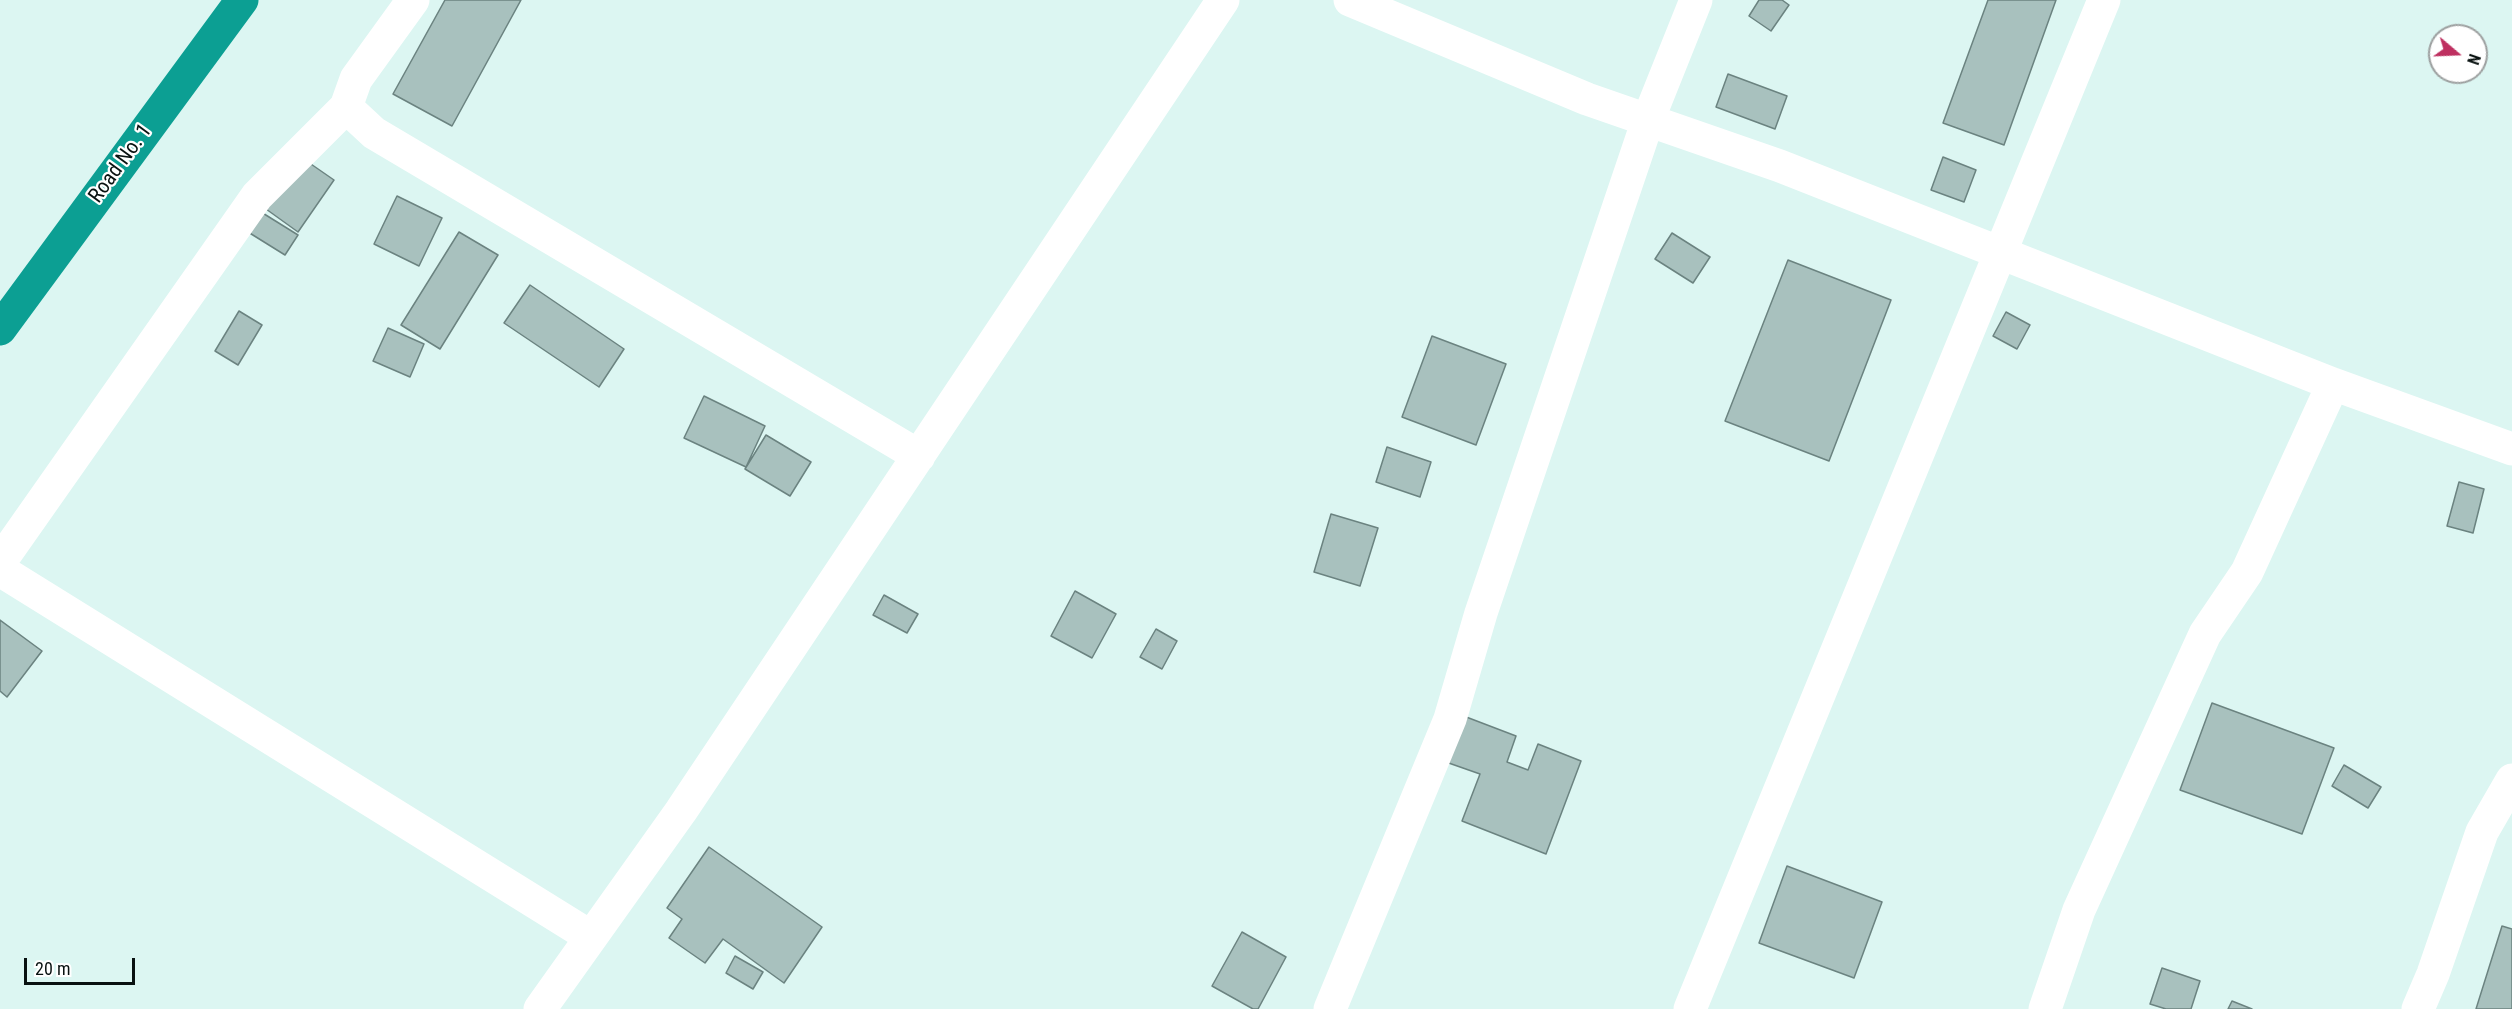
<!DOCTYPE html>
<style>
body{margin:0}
#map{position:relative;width:2512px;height:1009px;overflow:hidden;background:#dcf6f2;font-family:"Roboto Condensed",sans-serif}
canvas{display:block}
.north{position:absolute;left:2428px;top:24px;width:60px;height:60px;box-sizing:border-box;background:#fff;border:2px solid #9da0a0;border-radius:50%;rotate:109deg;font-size:16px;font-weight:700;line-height:24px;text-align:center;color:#091211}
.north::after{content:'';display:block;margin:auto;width:21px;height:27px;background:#be3060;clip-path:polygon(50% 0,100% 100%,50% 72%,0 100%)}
.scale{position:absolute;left:24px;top:958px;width:111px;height:27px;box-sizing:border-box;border:3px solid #091211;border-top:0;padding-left:8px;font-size:18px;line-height:21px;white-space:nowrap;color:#091211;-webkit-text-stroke:4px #fff;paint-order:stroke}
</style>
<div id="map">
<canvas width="2512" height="1009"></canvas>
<div class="north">N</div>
<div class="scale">20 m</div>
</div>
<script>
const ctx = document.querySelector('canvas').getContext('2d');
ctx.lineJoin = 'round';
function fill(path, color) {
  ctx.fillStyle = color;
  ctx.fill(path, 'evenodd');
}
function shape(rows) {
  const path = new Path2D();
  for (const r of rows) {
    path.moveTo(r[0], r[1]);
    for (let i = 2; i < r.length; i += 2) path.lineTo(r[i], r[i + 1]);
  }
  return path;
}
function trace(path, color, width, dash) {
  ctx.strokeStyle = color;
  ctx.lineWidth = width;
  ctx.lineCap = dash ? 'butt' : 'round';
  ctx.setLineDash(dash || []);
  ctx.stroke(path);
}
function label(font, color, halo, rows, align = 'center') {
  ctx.font = font + ' "Roboto Condensed",sans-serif';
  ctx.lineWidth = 4.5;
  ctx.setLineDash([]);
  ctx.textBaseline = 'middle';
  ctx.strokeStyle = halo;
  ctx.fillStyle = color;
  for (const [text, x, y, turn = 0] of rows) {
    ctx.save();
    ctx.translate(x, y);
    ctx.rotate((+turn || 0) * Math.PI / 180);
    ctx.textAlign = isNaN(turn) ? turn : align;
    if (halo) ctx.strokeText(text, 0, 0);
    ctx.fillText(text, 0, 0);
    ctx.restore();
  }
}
const building = shape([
 [445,0,521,0,452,126,393,94,445,0],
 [1759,0,1782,0,1789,5,1771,31,1749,16,1759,0],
 [1988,0,2056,0,2004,145,1943,123,1988,0],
 [1728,74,1787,96,1775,129,1716,107,1728,74],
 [295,153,334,180,298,232,259,204,295,153],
 [1943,157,1976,170,1964,202,1931,190,1943,157],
 [397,196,442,218,419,266,374,244,397,196],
 [261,212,298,235,285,255,248,232,261,212],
 [459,232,498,255,440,349,401,325,459,232],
 [1672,233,1710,257,1693,283,1655,259,1672,233],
 [1788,260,1891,300,1829,461,1725,421,1788,260],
 [530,285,624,349,599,387,504,323,530,285],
 [239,311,262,325,238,365,215,351,239,311],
 [2006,312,2030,325,2017,349,1993,336,2006,312],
 [388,328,424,344,410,377,373,361,388,328],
 [1432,336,1506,364,1476,445,1402,417,1432,336],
 [704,396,765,426,746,467,684,438,704,396],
 [766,435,811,462,790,496,745,469,766,435],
 [1387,447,1431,462,1420,497,1376,482,1387,447],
 [2459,482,2484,489,2473,533,2447,526,2459,482],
 [1331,514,1378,528,1360,586,1314,572,1331,514],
 [1075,591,1116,614,1092,658,1051,636,1075,591],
 [884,595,918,614,907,633,873,615,884,595],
 [0,620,42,651,7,697,0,691,0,620],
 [1156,629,1177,641,1162,669,1140,657,1156,629],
 [2212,703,2334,748,2302,834,2180,790,2212,703],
 [1461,715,1516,736,1507,762,1528,770,1538,744,1581,761,1546,854,1462,821,1480,774,1443,761,1461,715],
 [2344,765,2381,787,2368,808,2332,786,2344,765],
 [709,847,822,927,784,983,723,939,705,963,669,938,682,919,667,908,709,847],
 [1787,866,1882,902,1854,978,1759,943,1787,866],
 [2502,926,2512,929,2512,1009,2476,1009,2502,926],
 [1242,932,1286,957,1258,1009,1253,1009,1212,986,1242,932],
 [735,956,763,972,753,989,726,973,735,956],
 [2162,968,2200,981,2191,1009,2166,1009,2150,1004,2162,968],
 [2232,1001,2252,1009,2228,1009,2232,1001]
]);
const minor = shape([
 [1350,0,1587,99,1780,166,2333,384,2512,449],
 [346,107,374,133,919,456],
 [0,562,257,196,346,107,356,79,413,0],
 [0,570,591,937],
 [540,1009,681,811,1223,0],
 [1330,1009,1450,719,1481,613,1648,120,1696,0],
 [1690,1009,2104,0],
 [2045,1009,2079,910,2205,634,2247,572,2333,384],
 [2418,1009,2433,974,2482,832,2512,780]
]);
const highway = shape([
 [0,329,242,0]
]);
const streetNames = [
 ["Road No. 1",121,164,-54]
];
fill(building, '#a8c1be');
trace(building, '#6b8380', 1.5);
trace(minor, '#fff', 33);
trace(highway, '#0c9f93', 33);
label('21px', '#091211', '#fff', streetNames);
</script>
